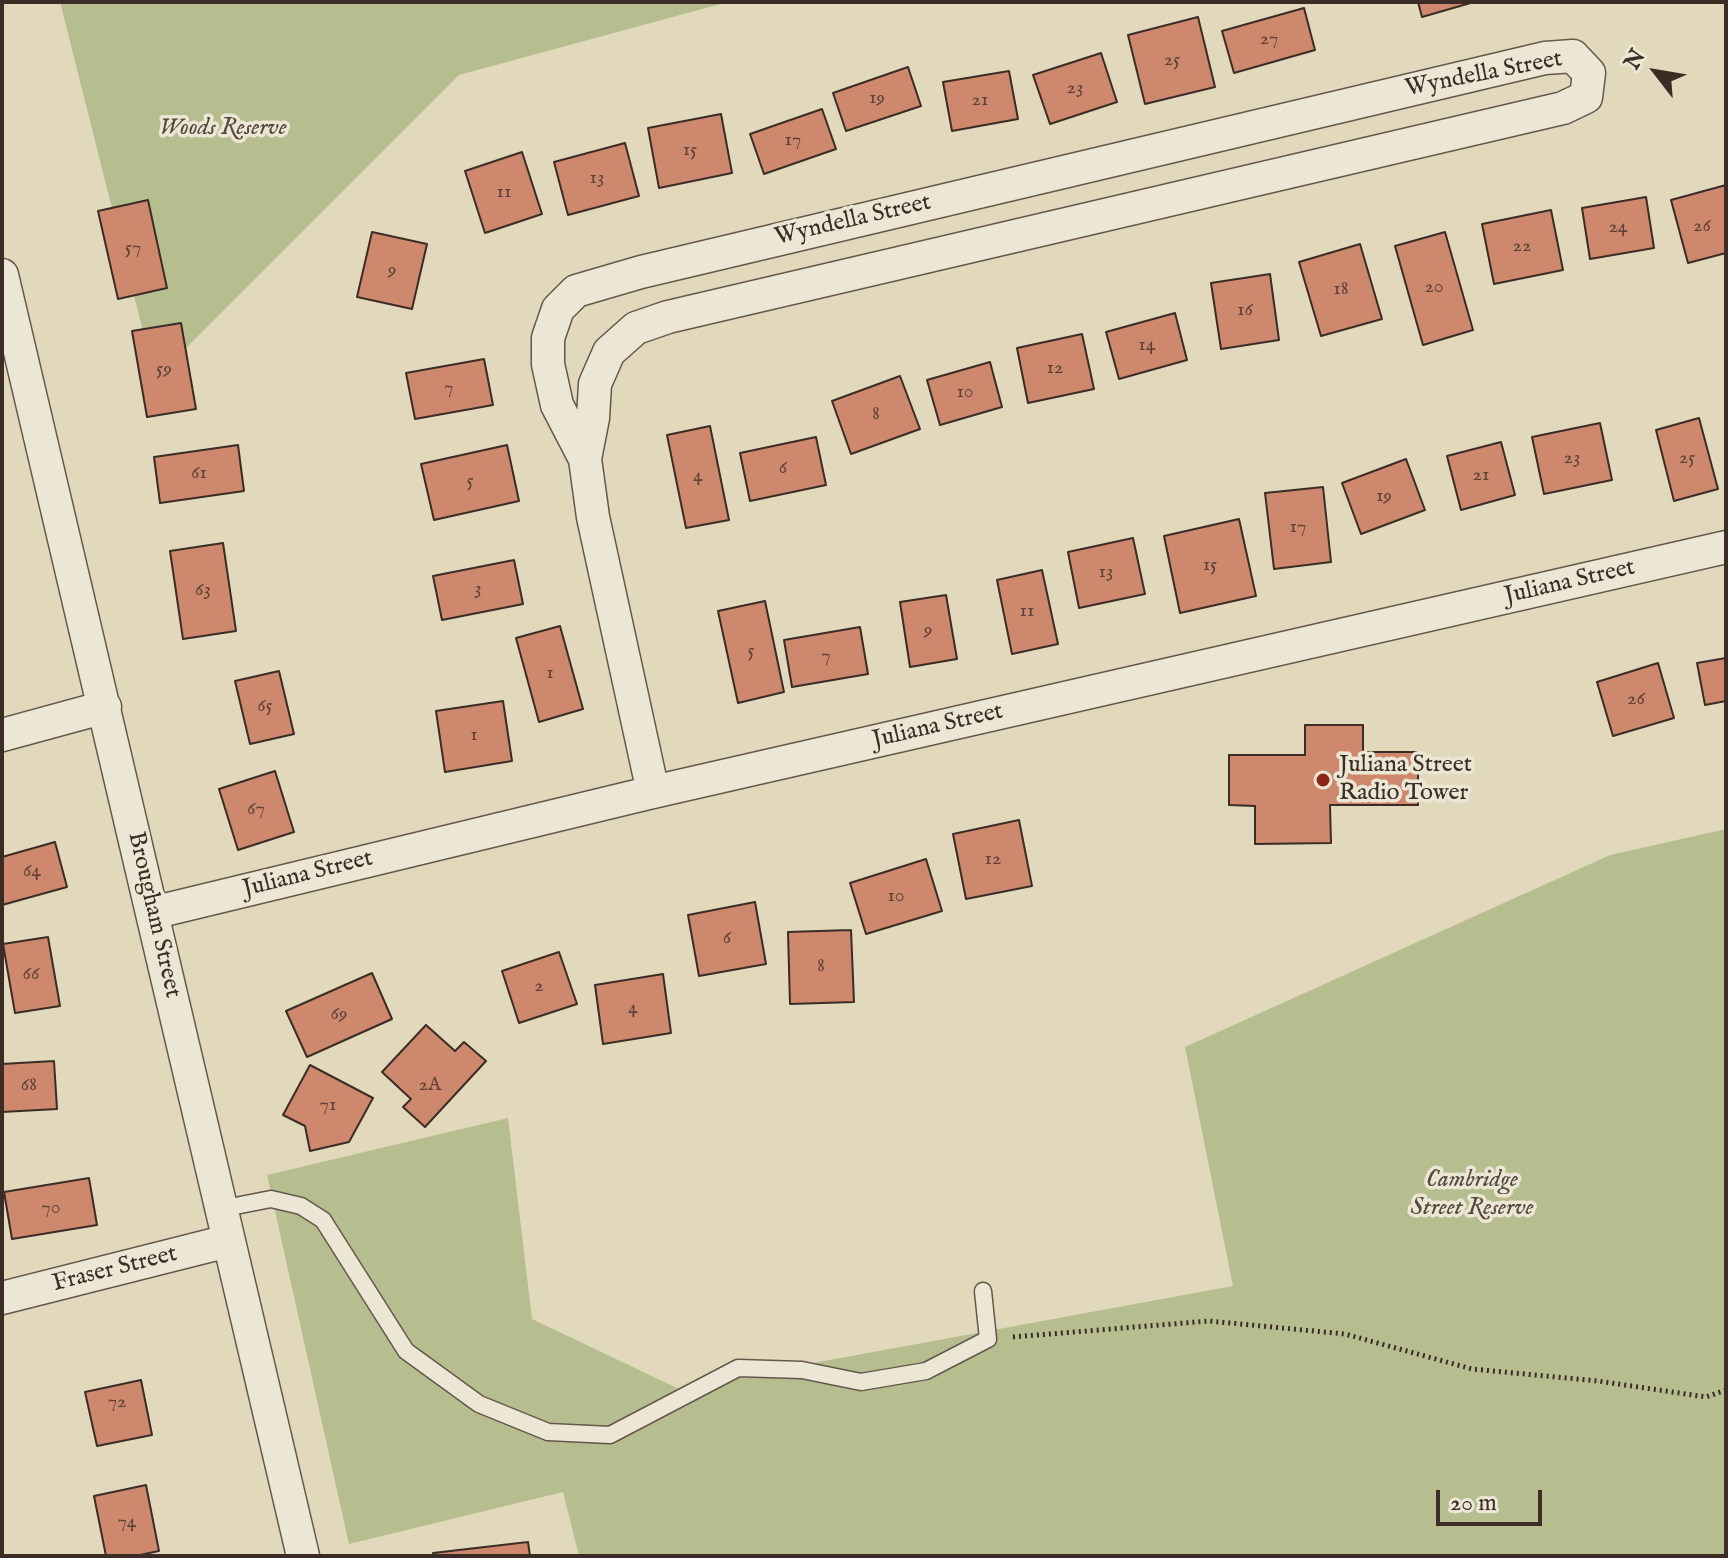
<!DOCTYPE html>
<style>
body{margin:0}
#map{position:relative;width:1728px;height:1558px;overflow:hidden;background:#e2d9bd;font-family:"IM FELL English",serif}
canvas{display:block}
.frame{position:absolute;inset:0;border:4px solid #3b2c26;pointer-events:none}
.north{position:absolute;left:1616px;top:32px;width:80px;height:80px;-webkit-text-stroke:6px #ece6d4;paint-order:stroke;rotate:301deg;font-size:22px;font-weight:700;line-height:32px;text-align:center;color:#3b2c26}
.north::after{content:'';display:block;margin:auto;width:28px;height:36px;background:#3b2c26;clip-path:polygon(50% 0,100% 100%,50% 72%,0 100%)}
.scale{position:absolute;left:1436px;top:1490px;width:106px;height:36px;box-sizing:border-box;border:4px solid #3b2c26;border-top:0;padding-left:10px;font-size:24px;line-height:28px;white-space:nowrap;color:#3b2c26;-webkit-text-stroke:6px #ece6d4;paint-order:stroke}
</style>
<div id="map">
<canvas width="1728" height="1558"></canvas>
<div class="frame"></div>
<div class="north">N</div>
<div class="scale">20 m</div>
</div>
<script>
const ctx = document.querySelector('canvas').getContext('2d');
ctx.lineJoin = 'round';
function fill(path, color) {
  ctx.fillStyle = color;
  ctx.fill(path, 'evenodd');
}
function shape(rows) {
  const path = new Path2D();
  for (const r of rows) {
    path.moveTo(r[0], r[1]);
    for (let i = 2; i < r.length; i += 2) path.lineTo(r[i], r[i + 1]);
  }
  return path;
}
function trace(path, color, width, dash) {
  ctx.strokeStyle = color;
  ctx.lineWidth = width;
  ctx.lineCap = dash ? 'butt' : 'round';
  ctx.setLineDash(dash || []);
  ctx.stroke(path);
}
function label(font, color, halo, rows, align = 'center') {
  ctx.font = font + ' "IM FELL English",serif';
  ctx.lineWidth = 7;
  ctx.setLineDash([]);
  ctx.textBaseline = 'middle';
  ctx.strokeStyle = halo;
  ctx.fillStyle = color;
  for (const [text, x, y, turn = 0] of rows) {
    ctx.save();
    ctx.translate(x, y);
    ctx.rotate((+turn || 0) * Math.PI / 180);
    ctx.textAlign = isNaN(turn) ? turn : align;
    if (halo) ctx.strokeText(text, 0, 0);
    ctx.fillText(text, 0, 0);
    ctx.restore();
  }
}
const green = shape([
 [60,2,728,2,459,75,155,379],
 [1726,829,1726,1556,579,1556,563,1492,349,1544,267,1175,508,1118,532,1319,677,1388,1233,1286,1185,1047,1610,855]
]);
const building = shape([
 [1418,2,1474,2,1422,17,1418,2],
 [1304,8,1315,50,1234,73,1222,31,1304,8],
 [1198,17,1215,87,1145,104,1128,35,1198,17],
 [1101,53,1117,102,1050,124,1033,75,1101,53],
 [908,67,921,106,846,131,833,93,908,67],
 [1009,71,1018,119,952,131,943,82,1009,71],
 [822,109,836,149,764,174,750,134,822,109],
 [721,114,732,173,659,188,648,128,721,114],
 [625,143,639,196,568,215,554,162,625,143],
 [522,152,542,214,485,233,465,171,522,152],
 [1726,185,1726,253,1688,263,1671,200,1726,185],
 [1646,197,1654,248,1590,259,1582,208,1646,197],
 [148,200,167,288,118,299,98,211,148,200],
 [1551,210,1563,270,1494,284,1482,224,1551,210],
 [372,232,427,244,412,309,357,297,372,232],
 [1445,232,1473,330,1423,345,1395,246,1445,232],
 [1360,244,1382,319,1321,336,1299,262,1360,244],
 [1270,274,1279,340,1221,349,1211,283,1270,274],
 [1175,313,1187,360,1119,379,1106,332,1175,313],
 [181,323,196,409,147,417,132,331,181,323],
 [1082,334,1094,389,1028,403,1017,348,1082,334],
 [484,359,493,405,415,419,406,373,484,359],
 [990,362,1002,407,940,425,927,380,990,362],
 [900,376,920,429,851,454,832,401,900,376],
 [1699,418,1718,489,1674,501,1656,430,1699,418],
 [1600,423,1612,480,1544,494,1532,437,1600,423],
 [710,426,729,520,686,528,667,435,710,426],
 [816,437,826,485,750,501,740,453,816,437],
 [1501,442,1515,495,1461,510,1447,456,1501,442],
 [238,445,244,491,160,503,154,457,238,445],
 [507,445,519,501,434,520,421,464,507,445],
 [1406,459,1425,510,1361,534,1342,483,1406,459],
 [1323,487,1331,562,1274,569,1265,493,1323,487],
 [1239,519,1256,596,1180,613,1164,536,1239,519],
 [1133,538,1145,594,1079,608,1068,552,1133,538],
 [223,543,236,631,183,639,170,551,223,543],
 [514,560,523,604,442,620,433,576,514,560],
 [1042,570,1058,644,1012,654,997,580,1042,570],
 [946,595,957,659,910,667,900,602,946,595],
 [765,601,784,692,738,703,718,611,765,601],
 [560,626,583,709,539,722,516,638,560,626],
 [860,627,868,674,792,687,784,640,860,627],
 [1726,658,1726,701,1705,705,1697,663,1726,658],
 [1658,663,1674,718,1613,736,1597,682,1658,663],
 [279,671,294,734,250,744,235,681,279,671],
 [503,701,512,761,445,772,436,711,503,701],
 [1305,725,1363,725,1363,752,1418,752,1418,805,1330,805,1331,843,1255,844,1255,806,1229,805,1229,755,1305,755,1305,725],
 [275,771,294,832,238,850,219,789,275,771],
 [1019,820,1032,886,966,899,953,834,1019,820],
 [55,842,67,887,2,905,2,857,55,842],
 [926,859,942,911,866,934,850,883,926,859],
 [755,902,766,964,699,976,688,915,755,902],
 [851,930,854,1002,790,1004,788,932,851,930],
 [48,937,60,1006,15,1013,3,944,48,937],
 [559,952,577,1004,519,1023,502,971,559,952],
 [372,973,392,1019,307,1057,286,1011,372,973],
 [663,974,671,1033,603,1044,595,985,663,974],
 [426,1025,455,1051,464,1042,486,1061,425,1127,403,1107,411,1099,382,1072,426,1025],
 [54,1061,57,1109,2,1112,2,1064,54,1061],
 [310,1065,373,1098,349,1142,310,1151,305,1126,283,1115,310,1065],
 [89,1178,97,1225,12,1239,4,1192,89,1178],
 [141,1380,152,1435,97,1446,85,1392,141,1380],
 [146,1485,159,1551,135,1556,106,1556,94,1496,146,1485],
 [528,1542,530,1556,434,1556,433,1553,528,1542]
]);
const path = shape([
 [1013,1337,1209,1321,1345,1334,1472,1369,1598,1381,1706,1397,1726,1390]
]);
const service = shape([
 [220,1209,271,1199,301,1206,323,1220,406,1351,479,1404,548,1432,610,1435,738,1368,802,1370,861,1382,926,1371,988,1339,983,1291]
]);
const minor = shape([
 [2,275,303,1556],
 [585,459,593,418,595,384,609,352,636,328,668,317,1563,108,1586,97,1589,73,1573,56,1545,58,641,272,576,291,558,309,548,338,548,364,557,405,585,459,593,517,653,792],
 [2,735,105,707],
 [152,913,653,792,1726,547],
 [2,1298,228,1241]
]);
const markers = [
 [1323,780,8,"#8f2418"]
];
const numberNames = [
 ["27",1269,40],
 ["25",1172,61],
 ["23",1075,89],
 ["19",877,99],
 ["21",980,101],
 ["17",793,141],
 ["15",690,151],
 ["13",597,179],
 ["11",504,193],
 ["26",1702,227],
 ["24",1618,228],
 ["22",1522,247],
 ["57",133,249],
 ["9",392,271],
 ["20",1434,288],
 ["18",1341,290],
 ["16",1245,311],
 ["14",1147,346],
 ["12",1055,369],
 ["59",164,370],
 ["7",449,389],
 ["10",965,393],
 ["8",876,415],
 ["23",1572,459],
 ["25",1687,459],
 ["6",783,469],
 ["61",199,474],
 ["21",1481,476],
 ["4",698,477],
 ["5",470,482],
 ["19",1384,497],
 ["17",1298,528],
 ["15",1210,566],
 ["13",1106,573],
 ["3",478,590],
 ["63",203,591],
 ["11",1027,612],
 ["9",928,631],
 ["5",751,652],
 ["7",826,657],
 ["1",550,674],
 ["26",1636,700],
 ["65",265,707],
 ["1",474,736],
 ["67",256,810],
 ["12",993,860],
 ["64",32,872],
 ["10",896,897],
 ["6",727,939],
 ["8",821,967],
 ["66",31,975],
 ["2",539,987],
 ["4",633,1009],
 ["69",339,1015],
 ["68",29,1086],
 ["2A",430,1086],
 ["71",328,1106],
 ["70",51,1209],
 ["72",117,1403],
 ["74",127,1523]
];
const streetNames = [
 ["Wyndella Street",1484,75,-11],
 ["Wyndella Street",853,221,-13],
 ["Juliana Street",1570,583,-13],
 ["Juliana Street",938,727,-13],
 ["Juliana Street",308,875,-14],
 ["Brougham Street",153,915,77],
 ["Fraser Street",115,1270,-14]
];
const parkNames = [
 ["Woods Reserve",223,129],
 ["Cambridge",1472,1181],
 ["Street Reserve",1472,1209]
];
const poiNames = [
 ["Juliana Street",1339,766],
 ["Radio Tower",1339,794]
];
fill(green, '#b6be8f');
fill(building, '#ce886e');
trace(building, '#3b2c26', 2);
trace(service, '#65574c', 19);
trace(minor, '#65574c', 35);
trace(path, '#3b2c26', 5, [2, 4]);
trace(service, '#ece6d4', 16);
trace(minor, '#ece6d4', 32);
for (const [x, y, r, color] of markers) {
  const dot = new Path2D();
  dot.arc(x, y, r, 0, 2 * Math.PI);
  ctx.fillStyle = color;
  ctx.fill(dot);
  trace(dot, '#ece6d4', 3);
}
label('20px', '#604338', null, numberNames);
label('24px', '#3b2c26', '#ece6d4', streetNames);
label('italic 24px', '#54493b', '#ece6d4', parkNames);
label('24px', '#3b2c26', '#ece6d4', poiNames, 'left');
</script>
